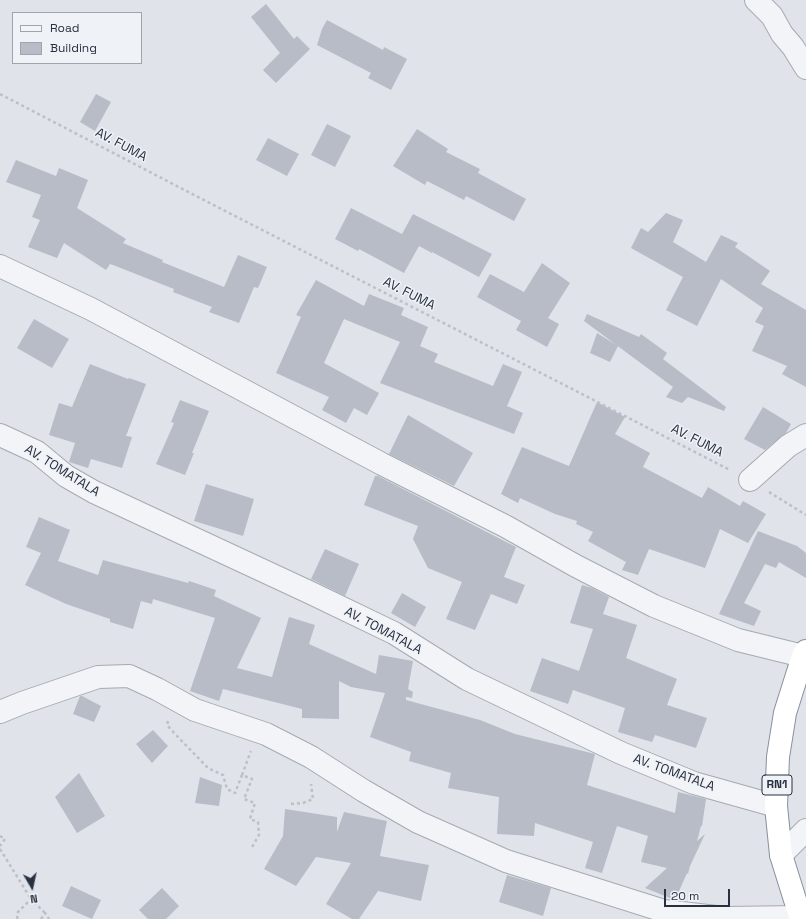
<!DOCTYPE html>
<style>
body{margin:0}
#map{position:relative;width:806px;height:919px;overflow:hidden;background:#e0e3e9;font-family:"Space Grotesk",sans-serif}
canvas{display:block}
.legend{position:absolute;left:12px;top:12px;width:130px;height:52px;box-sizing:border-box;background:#eff2f6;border:1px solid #9fa5ad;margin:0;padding:5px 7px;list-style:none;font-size:12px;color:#283140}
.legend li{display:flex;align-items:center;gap:8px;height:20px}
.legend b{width:20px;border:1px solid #9fa5ad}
.north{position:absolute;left:12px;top:867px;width:40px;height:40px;-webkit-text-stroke:3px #eff2f6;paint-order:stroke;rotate:171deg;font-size:11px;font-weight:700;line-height:16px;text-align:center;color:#283140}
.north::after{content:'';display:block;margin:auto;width:14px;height:18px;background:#283140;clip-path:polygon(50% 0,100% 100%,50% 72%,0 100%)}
.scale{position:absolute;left:664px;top:889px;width:66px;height:18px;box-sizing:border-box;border:2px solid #283140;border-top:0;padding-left:5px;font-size:12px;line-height:14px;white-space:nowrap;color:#283140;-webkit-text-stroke:3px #eff2f6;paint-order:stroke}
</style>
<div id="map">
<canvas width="806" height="919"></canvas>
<ul class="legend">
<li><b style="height:5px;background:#f2f4f7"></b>Road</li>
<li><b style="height:11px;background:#b7bcc6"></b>Building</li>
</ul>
<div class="north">N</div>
<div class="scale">20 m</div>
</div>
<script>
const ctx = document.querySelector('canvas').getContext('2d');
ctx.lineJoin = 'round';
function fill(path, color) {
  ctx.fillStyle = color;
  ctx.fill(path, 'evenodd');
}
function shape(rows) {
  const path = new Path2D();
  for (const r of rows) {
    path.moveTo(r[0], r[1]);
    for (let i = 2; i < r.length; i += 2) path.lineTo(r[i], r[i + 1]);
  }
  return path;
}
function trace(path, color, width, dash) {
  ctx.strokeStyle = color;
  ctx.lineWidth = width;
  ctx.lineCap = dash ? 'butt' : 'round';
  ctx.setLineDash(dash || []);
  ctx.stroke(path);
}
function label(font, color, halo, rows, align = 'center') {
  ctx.font = font + ' "Space Grotesk",sans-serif';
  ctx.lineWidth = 3;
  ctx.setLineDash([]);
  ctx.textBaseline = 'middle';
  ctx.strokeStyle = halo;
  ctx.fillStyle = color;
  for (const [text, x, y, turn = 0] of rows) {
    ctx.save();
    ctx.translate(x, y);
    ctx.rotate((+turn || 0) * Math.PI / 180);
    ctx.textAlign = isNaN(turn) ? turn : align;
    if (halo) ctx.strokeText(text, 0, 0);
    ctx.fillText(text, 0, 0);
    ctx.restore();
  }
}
const building = shape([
 [266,4,294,39,297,36,310,49,276,83,263,70,280,53,251,17],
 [327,20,383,50,384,47,407,59,391,90,368,78,371,73,317,45,322,29],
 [96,94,111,102,95,131,80,122],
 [327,124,351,136,335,167,311,155],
 [417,129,448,149,446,152,480,169,478,173,526,199,514,221,466,196,464,200,427,181,425,185,393,166],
 [268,138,299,154,287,176,256,160],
 [16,160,56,176,59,168,88,180,77,208,126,239,123,243,163,260,162,262,224,287,238,255,267,267,258,288,254,287,239,323,209,312,212,307,173,292,174,289,113,265,110,264,106,270,64,243,57,258,28,247,40,220,32,217,41,195,6,182],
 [351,208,402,234,413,214,492,254,479,277,432,252,432,253,419,246,404,273,359,249,358,251,335,239],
 [666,213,683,220,673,242,706,262,721,235,738,243,735,247,770,271,761,284,806,310,806,387,782,374,787,366,752,351,764,326,755,322,763,308,721,279,697,326,666,310,683,277,631,248,641,228,648,232],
 [542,263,570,283,548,318,559,324,547,347,516,330,521,321,477,297,490,274,524,292],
 [316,280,364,306,369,294,404,308,401,315,428,327,420,346,438,354,434,362,493,386,503,364,522,372,507,406,523,413,514,434,380,383,400,342,344,319,324,363,379,393,367,415,354,408,346,423,322,410,329,397,276,373,301,317,296,315],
 [587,314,639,337,641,334,667,353,663,359,726,407,724,411,688,397,682,403,666,397,673,387,584,321],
 [34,319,69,339,52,368,17,348],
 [597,333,618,346,610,362,590,353],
 [90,364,128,379,129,378,146,384,126,436,132,437,122,468,91,459,88,468,69,462,75,443,49,435,59,403,72,407],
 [180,400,209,411,192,453,194,453,185,475,156,464,174,423,171,422],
 [597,402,625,417,615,434,650,453,643,467,702,498,708,487,740,506,743,501,766,514,748,543,720,529,705,568,649,549,638,575,622,570,626,562,588,541,593,532,576,524,577,521,555,514,520,498,518,503,501,494,522,447,569,466],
 [763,407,791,424,786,433,765,450,744,439],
 [408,415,473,453,454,486,389,454],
 [375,476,378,476,516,547,504,577,525,585,517,604,491,594,475,630,446,619,462,582,428,568,413,539,418,526,364,505],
 [206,484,254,499,243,536,194,521],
 [39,517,70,530,58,561,98,575,103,560,188,583,189,581,216,590,214,596,261,618,237,668,272,677,289,617,315,625,309,644,376,674,379,655,413,661,408,689,413,692,412,698,406,697,406,700,480,720,515,734,595,754,587,785,675,813,678,792,706,799,702,826,701,826,697,841,705,834,690,866,688,874,687,873,675,900,645,888,667,868,641,862,648,836,617,826,602,873,585,868,593,842,535,823,534,836,497,834,499,797,448,788,451,773,409,761,411,752,370,737,385,693,351,687,339,681,339,719,302,718,302,709,223,689,219,701,190,691,215,618,153,599,152,604,141,601,133,629,110,622,110,619,66,604,25,585,41,553,26,547],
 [758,531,797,546,806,553,806,578,779,562,776,568,765,564,744,603,761,611,754,626,719,614],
 [325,549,359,564,345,596,311,579],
 [582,585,592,588,609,597,603,614,637,625,626,658,677,679,667,705,707,718,696,748,655,735,652,742,618,732,625,708,573,690,568,704,530,691,542,658,579,671,593,629,570,623],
 [402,593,426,607,415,627,391,613],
 [80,696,82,696,101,706,94,722,73,714],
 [153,730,168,746,152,763,136,744],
 [79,773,105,816,77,833,55,797],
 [200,777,222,785,219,806,195,803],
 [285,809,337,817,337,832,344,812,387,821,380,856,429,865,421,901,378,891,359,919,352,919,326,904,351,863,316,857,296,886,264,869,283,836],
 [507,875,551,888,543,916,499,902],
 [71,886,101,900,92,919,62,906],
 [162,888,179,906,166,919,148,919,139,910]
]);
const path = shape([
 [0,94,196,196,730,470],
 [769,492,806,515],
 [168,721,167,725,176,735,208,768,223,775,227,789,235,793,242,775,252,779,244,799,255,803,250,819,258,822,259,835,252,847],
 [242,775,251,751],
 [291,804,303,803,313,799,311,784],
 [0,836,5,839,0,846],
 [0,849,31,899],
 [17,919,18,912,31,899,45,913],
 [41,919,45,913,49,919]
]);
const minor = shape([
 [756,0,772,16,782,34,793,47,806,68],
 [0,266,91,309,382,464,505,526,576,566,654,606,738,640,803,656],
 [0,435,37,452,66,476,94,492,311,593,394,633,467,679,621,753,694,783,776,806],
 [750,480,788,446,806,435],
 [0,712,22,703,98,677,129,676,157,689,195,710,266,734,311,757,364,791,418,822,506,861,664,911,725,918,800,917],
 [781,855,806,830]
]);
const highway = shape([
 [801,919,781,855,776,806,778,757,785,713,803,656,806,651]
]);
const shields = [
 [777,785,30]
];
const shieldNames = [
 ["RN1",777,785]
];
const streetNames = [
 ["AV. FUMA",121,145,28],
 ["AV. FUMA",409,294,27],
 ["AV. FUMA",697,441,27],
 ["AV. TOMATALA",62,471,32],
 ["AV. TOMATALA",383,631,28],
 ["AV. TOMATALA",674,773,20]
];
fill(building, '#b7bcc6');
trace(minor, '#a5aab3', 24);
trace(highway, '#8791a0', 24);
trace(path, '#bdc1c7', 2.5, [3, 3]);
trace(minor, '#f2f4f7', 22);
trace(highway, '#fff', 22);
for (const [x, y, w] of shields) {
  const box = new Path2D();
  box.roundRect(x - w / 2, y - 10, w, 20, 3);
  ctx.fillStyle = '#eff2f6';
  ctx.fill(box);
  trace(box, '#283140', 1);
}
label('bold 12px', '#283140', null, shieldNames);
label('13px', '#283140', '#eff2f6', streetNames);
</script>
